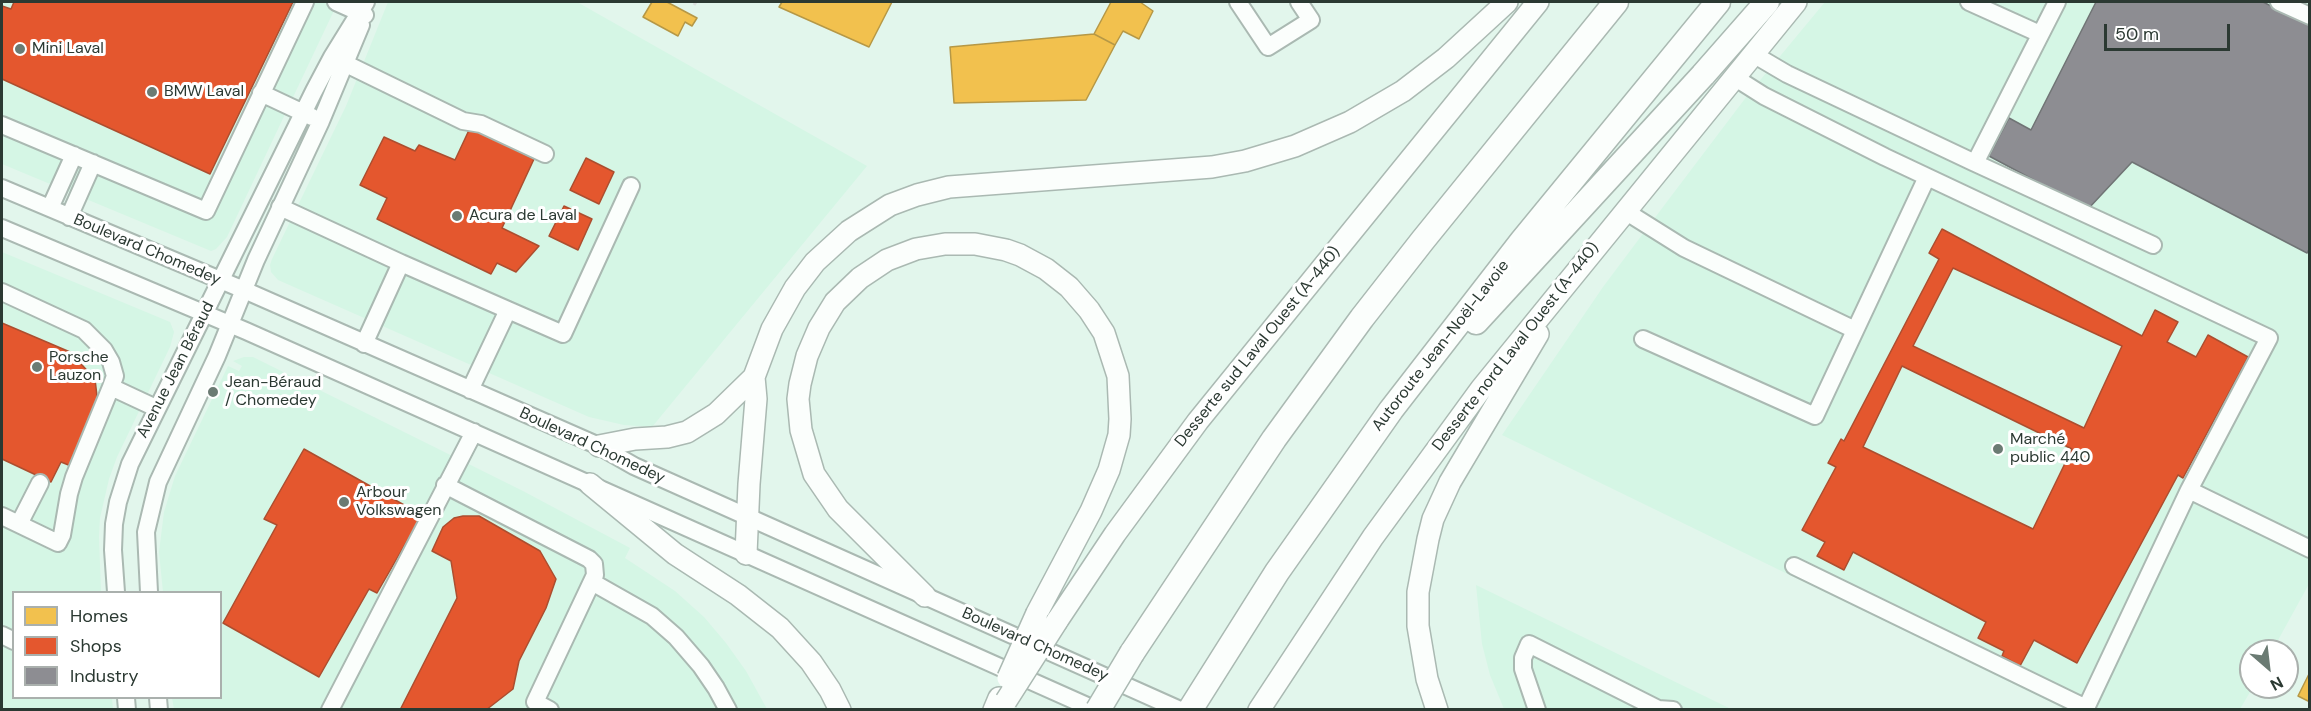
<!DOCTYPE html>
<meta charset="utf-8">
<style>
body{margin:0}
#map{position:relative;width:2311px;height:711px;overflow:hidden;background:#e2f6ec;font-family:"DM Sans",sans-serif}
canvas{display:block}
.frame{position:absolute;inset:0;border:3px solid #2b3932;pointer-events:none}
.legend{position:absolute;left:12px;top:591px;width:210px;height:108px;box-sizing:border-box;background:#fff;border:2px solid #aab0ad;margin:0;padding:8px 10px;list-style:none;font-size:18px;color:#2b3932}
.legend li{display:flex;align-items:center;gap:12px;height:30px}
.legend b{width:30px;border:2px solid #aab0ad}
.north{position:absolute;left:2239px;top:639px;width:60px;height:60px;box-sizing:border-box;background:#fff;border:2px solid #aab0ad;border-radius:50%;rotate:152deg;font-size:16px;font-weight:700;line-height:24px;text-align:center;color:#2b3932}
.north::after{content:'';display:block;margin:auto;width:21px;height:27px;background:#6b7b73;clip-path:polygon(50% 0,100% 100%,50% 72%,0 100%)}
.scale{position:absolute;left:2104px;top:24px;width:126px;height:27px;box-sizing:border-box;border:3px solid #2b3932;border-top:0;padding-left:8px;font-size:18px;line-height:21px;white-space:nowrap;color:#2b3932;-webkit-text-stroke:4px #fff;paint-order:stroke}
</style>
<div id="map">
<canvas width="2311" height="711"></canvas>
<div class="frame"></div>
<ul class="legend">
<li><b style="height:16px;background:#f2c14e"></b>Homes</li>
<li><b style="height:16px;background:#e4572e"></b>Shops</li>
<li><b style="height:16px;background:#8d8d92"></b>Industry</li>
</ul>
<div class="north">N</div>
<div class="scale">50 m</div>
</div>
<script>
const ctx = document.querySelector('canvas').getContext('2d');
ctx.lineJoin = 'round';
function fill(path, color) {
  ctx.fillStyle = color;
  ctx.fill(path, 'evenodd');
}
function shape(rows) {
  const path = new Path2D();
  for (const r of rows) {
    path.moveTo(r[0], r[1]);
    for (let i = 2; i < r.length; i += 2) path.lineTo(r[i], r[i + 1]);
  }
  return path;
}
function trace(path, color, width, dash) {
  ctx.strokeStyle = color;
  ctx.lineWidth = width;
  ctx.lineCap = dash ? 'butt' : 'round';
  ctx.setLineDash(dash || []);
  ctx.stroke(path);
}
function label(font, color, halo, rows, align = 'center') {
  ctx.font = font + ' "DM Sans",sans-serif';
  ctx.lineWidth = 6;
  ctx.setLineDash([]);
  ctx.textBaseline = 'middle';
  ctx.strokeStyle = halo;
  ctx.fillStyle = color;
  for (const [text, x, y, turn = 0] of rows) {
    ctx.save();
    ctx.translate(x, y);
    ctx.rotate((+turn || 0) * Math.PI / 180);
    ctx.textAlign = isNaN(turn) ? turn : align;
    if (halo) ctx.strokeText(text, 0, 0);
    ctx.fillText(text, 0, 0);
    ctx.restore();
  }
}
const built = shape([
 [2,2,338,2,227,237,216,249,211,251,2,164],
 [388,2,577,2,867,166,652,427,624,425,589,417,278,280,271,272,270,265,272,259,346,106],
 [1825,2,2309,2,2309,584,2272,651,2251,651,2253,687,2240,709,2065,709,1502,435,1603,287,1669,199,1747,96],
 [2,252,170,322,174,332,170,347,117,457,109,479,100,518,99,537,101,592,14,592,14,698,112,698,113,709,2,709],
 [244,357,253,357,523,491,630,548,625,558,675,591,704,617,726,643,746,671,767,709,174,709,172,698,220,698,220,592,163,592,159,552,164,512,175,476,227,368,228,366,239,371,242,366,233,361],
 [1476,585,1731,709,1504,709,1490,675,1482,644]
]);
const homes = shape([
 [652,2,667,2,697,18,692,26,685,22,678,36,643,17,652,2],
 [782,2,892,2,869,47,779,7,782,2],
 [1111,2,1140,2,1153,11,1139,39,1123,31,1115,45,1094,34,1111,2],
 [1094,34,1115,45,1086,100,954,103,950,47,1094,34],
 [2310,672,2310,702,2298,696,2310,672]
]);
const shops = shape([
 [14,2,293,2,210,174,2,79,2,6,11,9,14,2],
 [470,128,534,159,502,228,539,246,516,272,497,263,491,274,377,219,387,198,360,185,384,137,415,151,419,145,455,160,470,128],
 [586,158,614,172,599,204,570,190,586,158],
 [564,206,592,219,578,250,549,236,564,206],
 [1942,229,2142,336,2155,310,2178,322,2167,342,2196,357,2208,335,2248,357,2183,478,2178,475,2077,663,2034,640,2020,666,2002,656,2004,651,1978,638,1986,622,1853,552,1844,570,1817,556,1825,542,1802,530,1836,467,1828,463,1841,439,1844,441,1939,259,1929,253,1942,229],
 [1953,268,2122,346,2084,428,1913,346,1953,268],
 [1902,366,2072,449,2033,529,1863,447,1902,366],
 [2,323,70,352,95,379,98,405,71,466,61,462,51,482,2,459,2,323],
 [304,449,422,515,377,593,369,589,319,677,223,623,277,525,264,519,304,449],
 [463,516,479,516,540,551,556,579,546,608,519,661,513,689,486,710,400,710,457,598,451,561,432,551,443,527,454,518,463,516]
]);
const industry = shape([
 [2096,2,2263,2,2310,25,2310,248,2307,253,2132,162,2088,209,1989,156,2009,118,2031,130,2096,2]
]);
const path = shape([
 [694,5,696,2],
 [50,709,51,710]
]);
const minor = shape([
 [336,2,365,15],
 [1238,2,1268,47,1311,20,1299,2],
 [1969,2,2040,34],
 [2279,2,2310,16],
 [1753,54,1787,74,1975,163,2057,2],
 [338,60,463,121,481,124,545,154],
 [1734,77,1764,96,1885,157,2269,338,2189,490,2086,708,1794,566],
 [261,93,312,117],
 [2,125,206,211,305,2],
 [1975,163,2153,245],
 [2,188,244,290,599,446,634,466,1180,710],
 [280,207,401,263],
 [50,208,74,155],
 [1625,211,1684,248,1855,330],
 [69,217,93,163],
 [2,228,246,331,1096,710],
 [2,292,84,330,104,350,111,362,115,376,111,387,156,408],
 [508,310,563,334,631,186],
 [1643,339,1815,416,1927,177],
 [364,344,401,263,508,310,470,390],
 [445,485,589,559,594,564,595,575,535,702,550,710],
 [2189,490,2310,549],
 [2,516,58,543,62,535,69,494,74,477,111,387],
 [19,524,40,483],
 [592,582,652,616,676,637,701,666,716,688,728,710],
 [116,592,113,550,114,524,118,502,130,464,314,91,332,57,366,2],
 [149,592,146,532,158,482,217,356,256,260,321,121,361,25],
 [2,635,14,641],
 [126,698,127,710],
 [158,698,159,710],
 [330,710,474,432],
 [1537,710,1523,669,1523,658,1529,644,1658,709,1673,710]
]);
const major = shape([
 [599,446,635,439,667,437,687,432,716,414,754,377],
 [590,484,675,554,738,595,780,628,811,662,830,690,840,710],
 [746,554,749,484,756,399,754,377,772,329,795,288,815,262,849,231,890,205,917,195,949,187,1212,167,1245,161,1295,146,1350,122,1403,91,1446,58,1507,2],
 [925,596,838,509,814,474,801,430,798,399,800,384,807,356,819,328,835,302,860,278,887,260,916,249,945,244,975,244,1006,250,1020,255,1046,269,1069,287,1089,310,1104,333,1118,376,1120,419,1119,435,1109,470,1091,511,1037,613],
 [1057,621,1115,534,1198,421,1538,2],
 [994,710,999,698],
 [1259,710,1373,537,1481,389,1796,2],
 [1437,710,1427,679,1418,626,1418,592,1428,539,1433,519,1450,482,1538,334]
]);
const highway = shape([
 [1476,322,1703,75,1767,2],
 [1132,653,1274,439,1362,318,1423,240,1616,2],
 [1190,710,1277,572,1391,410,1522,241,1718,2]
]);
const majorBridge = shape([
 [1008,678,1037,613],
 [1006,701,1057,621]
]);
const highwayBridge = shape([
 [1098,710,1132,653]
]);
const markers = [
 [20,49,6,"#6b7b73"],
 [152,92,6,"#6b7b73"],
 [457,216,6,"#6b7b73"],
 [37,367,6,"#6b7b73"],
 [213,392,6,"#6b7b73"],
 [1998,449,6,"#6b7b73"],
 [344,502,6,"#6b7b73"]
];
const poiNames = [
 ["Mini Laval",32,49],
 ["BMW Laval",164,92],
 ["Acura de Laval",469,216],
 ["Porsche",49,358],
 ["Lauzon",49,376],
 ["Jean-Béraud",225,383],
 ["/ Chomedey",225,401],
 ["Marché",2010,440],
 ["public 440",2010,458],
 ["Arbour",356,493],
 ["Volkswagen",356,511]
];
const streetNames = [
 ["Boulevard Chomedey",147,250,23],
 ["Autoroute Jean-Noël-Lavoie",1441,346,-52],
 ["Desserte sud Laval Ouest (A-440)",1258,347,-51],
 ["Desserte nord Laval Ouest (A-440)",1516,347,-52],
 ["Avenue Jean Béraud",176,370,-63],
 ["Boulevard Chomedey",592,446,25],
 ["Boulevard Chomedey",1035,645,24]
];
fill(built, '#d5f6e5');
fill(homes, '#f2c14e');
trace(homes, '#b69846', 1.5);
fill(shops, '#e4572e');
trace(shops, '#ac4e2f', 1.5);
fill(industry, '#8d8d92');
trace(industry, '#707475', 1.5);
trace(minor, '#aab9b2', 20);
trace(major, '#aab9b2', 24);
trace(highway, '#aab9b2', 27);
trace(path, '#dadfdd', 3, [6, 3]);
trace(minor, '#fbfefc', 16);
trace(major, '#fbfefc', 21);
trace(highway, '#fbfefc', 24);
trace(majorBridge, '#aab9b2', 24, []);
trace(highwayBridge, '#aab9b2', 27, []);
trace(majorBridge, '#fbfefc', 21);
trace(highwayBridge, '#fbfefc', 24);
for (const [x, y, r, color] of markers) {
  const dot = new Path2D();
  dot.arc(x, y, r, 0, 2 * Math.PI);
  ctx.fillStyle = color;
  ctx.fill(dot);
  trace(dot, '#fff', 2);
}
label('16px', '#2b3932', '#fff', poiNames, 'left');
label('16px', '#2b3932', '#fff', streetNames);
</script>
